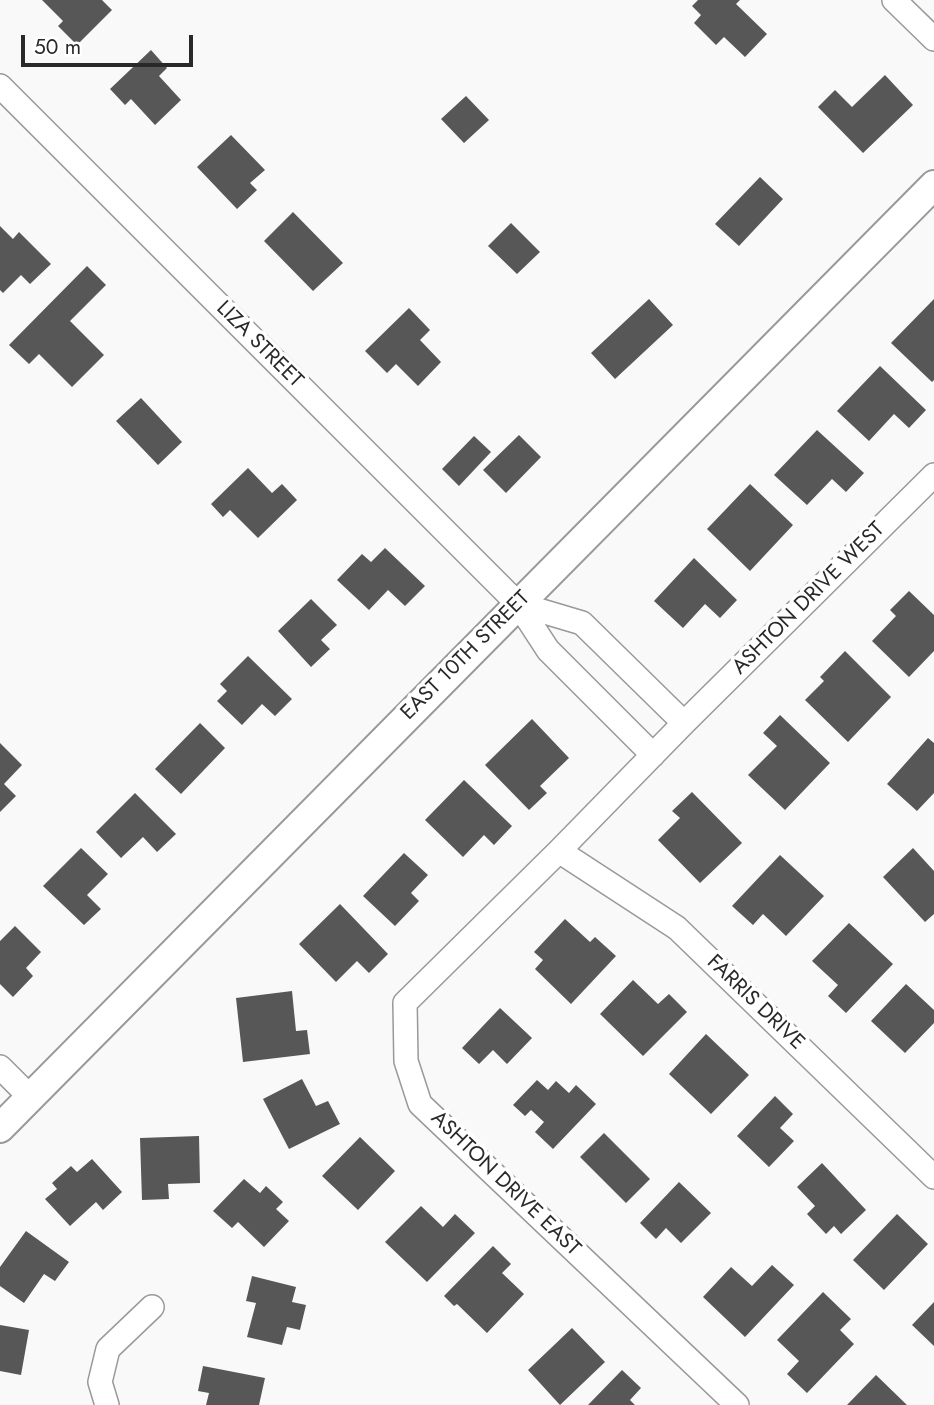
<!DOCTYPE html>
<style>
body{margin:0}
#map{position:relative;width:934px;height:1405px;overflow:hidden;background:#f9f9fa;font-family:Jost,sans-serif}
canvas{display:block}
.scale{position:absolute;left:21px;top:35px;width:172px;height:32px;box-sizing:border-box;border:4px solid #29292a;border-top:0;padding-left:9px;font-size:21px;line-height:24px;white-space:nowrap;color:#29292a;-webkit-text-stroke:5px #fff;paint-order:stroke}
</style>
<div id="map">
<canvas width="934" height="1405"></canvas>
<div class="scale">50 m</div>
</div>
<script>
const ctx = document.querySelector('canvas').getContext('2d');
ctx.lineJoin = 'round';
function fill(path, color) {
  ctx.fillStyle = color;
  ctx.fill(path, 'evenodd');
}
function shape(rows) {
  const path = new Path2D();
  for (const r of rows) {
    path.moveTo(r[0], r[1]);
    for (let i = 2; i < r.length; i += 2) path.lineTo(r[i], r[i + 1]);
  }
  return path;
}
function trace(path, color, width, dash) {
  ctx.strokeStyle = color;
  ctx.lineWidth = width;
  ctx.lineCap = dash ? 'butt' : 'round';
  ctx.setLineDash(dash || []);
  ctx.stroke(path);
}
function label(font, color, halo, rows, align = 'center') {
  ctx.font = font + ' Jost,sans-serif';
  ctx.lineWidth = 7;
  ctx.setLineDash([]);
  ctx.textBaseline = 'middle';
  ctx.strokeStyle = halo;
  ctx.fillStyle = color;
  for (const [text, x, y, turn = 0] of rows) {
    ctx.save();
    ctx.translate(x, y);
    ctx.rotate((+turn || 0) * Math.PI / 180);
    ctx.textAlign = isNaN(turn) ? turn : align;
    if (halo) ctx.strokeText(text, 0, 0);
    ctx.fillText(text, 0, 0);
    ctx.restore();
  }
}
const building = shape([
 [42,0,102,0,112,10,77,45,58,26,63,21],
 [698,0,740,0,736,4,767,34,745,57,724,37,716,45,694,23,701,15,692,6],
 [151,50,167,68,159,76,181,100,155,125,131,99,125,105,110,89],
 [885,75,913,105,863,153,818,107,835,90,852,107],
 [466,96,489,120,464,143,441,119],
 [231,135,265,170,250,183,257,190,237,209,197,167],
 [760,177,783,199,739,246,715,224],
 [293,212,343,263,313,291,264,241],
 [511,223,540,252,517,274,488,246],
 [0,226,13,239,19,232,51,264,30,284,21,275,3,293,0,290],
 [87,266,106,285,70,321,104,355,72,387,39,354,29,364,9,345],
 [649,299,673,325,615,379,591,353],
 [934,299,934,380,932,382,891,343],
 [409,308,430,330,420,340,441,362,418,386,396,364,387,373,365,351],
 [880,366,926,410,909,428,894,414,869,441,837,411],
 [141,398,182,442,158,465,116,421],
 [817,430,864,473,846,492,832,479,807,505,774,475],
 [519,435,541,457,506,493,483,470],
 [474,436,491,452,459,486,442,469],
 [248,468,272,493,282,484,297,500,258,538,230,510,223,517,211,504],
 [750,484,793,525,750,571,707,529],
 [385,548,425,586,405,606,388,590,369,610,337,580,362,554,371,562],
 [694,558,737,600,720,618,705,604,683,628,654,601],
 [909,591,934,615,934,651,909,677,872,641,896,616,890,610],
 [311,599,337,625,321,640,330,649,311,667,278,631],
 [845,651,891,697,848,742,805,700,824,681,820,677],
 [248,656,292,699,275,716,262,704,242,725,217,701,227,691,220,684],
 [780,715,830,763,785,810,748,775,777,746,763,733],
 [532,719,569,758,540,786,547,793,529,810,485,765],
 [200,723,225,748,181,794,155,769],
 [928,738,934,743,934,793,917,811,887,784],
 [0,743,22,765,4,784,16,796,0,812],
 [464,780,512,826,494,845,484,835,463,857,425,820],
 [692,792,742,843,700,883,658,840,680,818,672,811],
 [135,793,176,834,157,852,143,837,121,858,96,832],
 [81,848,108,874,87,895,101,909,84,925,43,886],
 [913,848,934,871,934,914,925,922,883,877],
 [404,853,428,875,411,893,419,901,395,926,363,896],
 [780,855,824,896,786,936,763,914,753,925,732,906],
 [340,904,388,954,369,973,357,961,336,982,299,944],
 [565,919,590,942,595,937,616,956,571,1004,535,969,543,960,534,952],
 [849,923,893,964,846,1013,828,996,838,985,812,961],
 [15,926,41,952,26,968,33,976,13,997,0,984,0,941],
 [633,980,658,1004,669,994,687,1012,643,1056,600,1014],
 [906,984,934,1010,934,1023,905,1053,871,1021],
 [292,991,296,1031,307,1030,310,1054,243,1062,236,998],
 [500,1008,532,1038,507,1064,493,1050,479,1064,462,1048],
 [706,1034,749,1075,711,1114,669,1074],
 [302,1079,316,1106,328,1101,340,1124,289,1149,263,1099],
 [537,1080,548,1090,556,1081,569,1093,576,1085,596,1104,553,1149,535,1132,544,1122,531,1110,525,1116,513,1105],
 [775,1096,793,1114,780,1128,794,1141,769,1167,737,1136],
 [604,1133,650,1179,626,1203,580,1157],
 [199,1136,200,1183,168,1184,169,1199,142,1200,140,1138],
 [360,1137,395,1171,358,1210,322,1176],
 [92,1159,122,1192,103,1210,96,1202,70,1226,45,1199,57,1189,52,1183,71,1166,77,1172],
 [822,1163,866,1210,841,1234,834,1226,826,1234,807,1214,815,1206,797,1187],
 [244,1179,260,1193,266,1186,283,1202,276,1209,289,1221,264,1247,238,1222,232,1228,213,1211],
 [679,1182,711,1213,681,1243,666,1228,656,1239,640,1223],
 [421,1206,443,1227,455,1214,475,1233,427,1282,385,1242],
 [897,1214,928,1244,884,1290,853,1260],
 [26,1231,69,1262,55,1281,44,1274,24,1303,0,1286,0,1267],
 [493,1246,511,1264,502,1273,524,1294,487,1333,457,1304,454,1306,444,1296],
 [772,1265,794,1285,745,1337,703,1297,731,1267,752,1286],
 [252,1276,296,1287,292,1302,306,1305,300,1330,287,1327,282,1345,247,1337,256,1303,246,1301],
 [823,1292,851,1319,840,1330,854,1344,807,1393,787,1374,799,1361,777,1340],
 [934,1302,934,1346,912,1325],
 [0,1325,29,1330,21,1375,0,1371],
 [572,1328,605,1362,560,1405,528,1370],
 [203,1366,265,1378,259,1405,206,1405,209,1393,198,1391],
 [622,1370,641,1388,630,1400,635,1405,588,1405],
 [876,1375,907,1405,847,1405]
]);
const minor = shape([
 [894,0,934,39],
 [0,86,518,604,548,650,653,755],
 [518,604,582,623,684,723],
 [559,851,677,928,934,1177],
 [0,1067,30,1097],
 [107,1405,100,1382,108,1349,152,1307],
 [737,1405,420,1104,406,1061,405,1003,559,851,684,723,934,475]
]);
const tertiary = shape([
 [0,1128,934,185]
]);
const streetNames = [
 ["LIZA STREET",259,345,45],
 ["ASHTON DRIVE WEST",809,599,-45],
 ["EAST 10TH STREET",466,656,-45],
 ["FARRIS DRIVE",755,1003,44],
 ["ASHTON DRIVE EAST",505,1184,44]
];
fill(building, '#575758');
trace(minor, '#99999a', 26);
trace(tertiary, '#99999a', 32);
trace(minor, '#fff', 23);
trace(tertiary, '#fff', 28);
label('21px', '#29292a', '#fff', streetNames);
</script>
